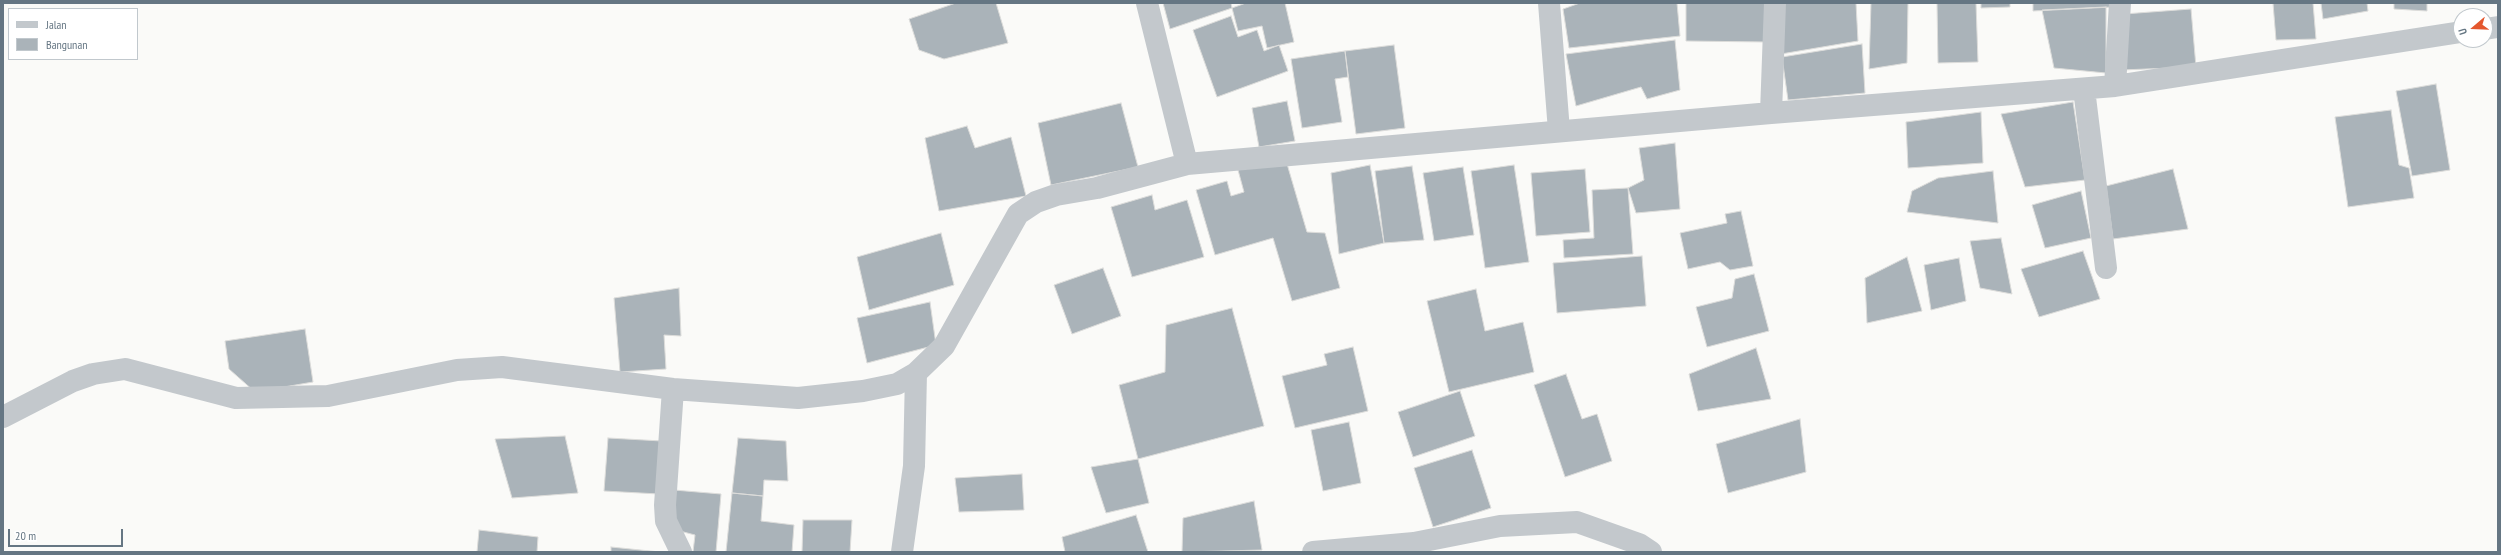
<!DOCTYPE html>
<style>
body{margin:0}
#map{position:relative;width:2501px;height:555px;overflow:hidden;background:#fafaf8;font-family:"PT Sans Narrow",sans-serif}
canvas{display:block}
.frame{position:absolute;inset:0;border:4px solid #657683;pointer-events:none}
.legend{position:absolute;left:8px;top:8px;width:130px;height:52px;box-sizing:border-box;background:#fff;border:1px solid #c1c8cd;margin:0;padding:5px 7px;list-style:none;font-size:12px;color:#657683}
.legend li{display:flex;align-items:center;gap:8px;height:20px}
.legend b{width:20px;border:1px solid #c1c8cd}
.north{position:absolute;left:2453px;top:8px;width:40px;height:40px;box-sizing:border-box;background:#fff;border:1px solid #c1c8cd;border-radius:50%;rotate:251deg;font-size:11px;font-weight:700;line-height:16px;text-align:center;color:#657683}
.north::after{content:'';display:block;margin:auto;width:14px;height:18px;background:#e4572e;clip-path:polygon(50% 0,100% 100%,50% 72%,0 100%)}
.scale{position:absolute;left:8px;top:529px;width:115px;height:18px;box-sizing:border-box;border:2px solid #657683;border-top:0;padding-left:5px;font-size:12px;line-height:14px;white-space:nowrap;color:#657683;-webkit-text-stroke:3px #fff;paint-order:stroke}
</style>
<div id="map">
<canvas width="2501" height="555"></canvas>
<div class="frame"></div>
<ul class="legend">
<li><b style="height:5px;background:#c3c8cc"></b>Jalan</li>
<li><b style="height:11px;background:#aab3b9"></b>Bangunan</li>
</ul>
<div class="north">U</div>
<div class="scale">20 m</div>
</div>
<script>
const ctx = document.querySelector('canvas').getContext('2d');
ctx.lineJoin = 'round';
function fill(path, color) {
  ctx.fillStyle = color;
  ctx.fill(path, 'evenodd');
}
function shape(rows) {
  const path = new Path2D();
  for (const r of rows) {
    path.moveTo(r[0], r[1]);
    for (let i = 2; i < r.length; i += 2) path.lineTo(r[i], r[i + 1]);
  }
  return path;
}
function trace(path, color, width, dash) {
  ctx.strokeStyle = color;
  ctx.lineWidth = width;
  ctx.lineCap = dash ? 'butt' : 'round';
  ctx.setLineDash(dash || []);
  ctx.stroke(path);
}
const building = shape([
 [956,3,996,3,1008,43,944,59,919,50,909,19,956,3],
 [1163,3,1231,3,1232,8,1170,29,1163,3],
 [1246,3,1285,3,1294,42,1267,48,1262,26,1238,31,1232,8,1246,3],
 [1580,3,1677,3,1680,36,1569,48,1563,9,1580,3],
 [1686,3,1766,3,1766,42,1686,41,1686,3],
 [1782,3,1856,3,1858,41,1781,54,1782,3],
 [1871,3,1908,3,1907,63,1869,69,1871,3],
 [1937,3,1976,3,1978,62,1938,63,1937,3],
 [1981,3,2010,3,2010,7,1981,8,1981,3],
 [2033,3,2112,3,2112,7,2033,11,2033,3],
 [2273,3,2313,3,2316,39,2276,40,2273,3],
 [2321,3,2367,3,2368,11,2323,19,2321,3],
 [2394,3,2427,3,2427,11,2394,9,2394,3],
 [2106,7,2106,73,2054,68,2042,10,2106,7],
 [2191,9,2196,67,2121,70,2124,14,2191,9],
 [1231,16,1238,37,1257,30,1264,51,1279,45,1288,71,1217,97,1193,30,1231,16],
 [1675,40,1680,90,1647,99,1641,87,1576,106,1566,54,1675,40],
 [1862,44,1865,93,1788,100,1782,57,1862,44],
 [1394,45,1405,128,1356,134,1345,51,1394,45],
 [1345,51,1348,77,1335,79,1342,122,1302,128,1291,59,1345,51],
 [2436,84,2450,170,2412,176,2396,91,2436,84],
 [1287,101,1295,141,1259,147,1252,108,1287,101],
 [2073,102,2085,180,2025,187,2001,114,2073,102],
 [1121,103,1138,167,1051,185,1038,123,1121,103],
 [2391,110,2399,165,2409,168,2414,198,2348,207,2335,117,2391,110],
 [1981,112,1983,163,1908,168,1906,122,1981,112],
 [967,126,975,148,1011,137,1026,196,939,211,925,138,967,126],
 [1675,143,1680,209,1636,213,1628,188,1644,180,1639,148,1675,143],
 [1285,157,1307,232,1325,233,1340,288,1292,301,1273,238,1215,255,1196,190,1227,181,1231,196,1244,192,1238,170,1285,157],
 [1370,165,1384,243,1339,254,1331,173,1370,165],
 [1514,165,1529,262,1485,268,1471,171,1514,165],
 [1412,166,1424,240,1384,243,1375,171,1412,166],
 [1463,167,1474,235,1434,241,1423,173,1463,167],
 [1585,169,1590,232,1536,236,1531,173,1585,169],
 [2173,169,2188,229,2113,239,2106,186,2173,169],
 [1993,171,1998,223,1907,212,1912,191,1938,178,1993,171],
 [1628,188,1633,254,1564,258,1563,240,1594,238,1592,190,1628,188],
 [2081,191,2091,238,2045,248,2032,205,2081,191],
 [1152,195,1155,210,1187,200,1204,257,1132,277,1111,207,1152,195],
 [1741,211,1753,266,1730,270,1720,262,1688,269,1680,233,1727,223,1725,214,1741,211],
 [941,233,954,285,869,310,857,257,941,233],
 [2001,238,2012,294,1980,288,1970,241,2001,238],
 [2083,251,2100,299,2039,317,2021,269,2083,251],
 [1642,256,1646,306,1557,313,1553,263,1642,256],
 [1907,257,1922,311,1867,323,1865,278,1907,257],
 [1959,258,1966,301,1931,310,1924,265,1959,258],
 [1103,268,1121,316,1072,334,1054,285,1103,268],
 [1754,274,1769,331,1707,347,1696,307,1732,298,1735,279,1754,274],
 [679,288,681,336,664,335,666,369,620,372,614,298,679,288],
 [1476,289,1485,331,1523,322,1534,372,1449,392,1427,301,1476,289],
 [930,302,936,345,867,363,857,318,930,302],
 [1232,308,1264,426,1138,459,1119,385,1165,372,1166,325,1232,308],
 [305,329,313,382,255,392,229,369,225,341,305,329],
 [1353,347,1368,411,1295,428,1282,376,1327,365,1324,354,1353,347],
 [1756,348,1771,399,1698,411,1689,374,1756,348],
 [1566,374,1582,419,1597,414,1612,461,1565,477,1534,385,1566,374],
 [1460,391,1475,436,1413,457,1398,412,1460,391],
 [1800,419,1806,472,1728,493,1716,444,1800,419],
 [1349,422,1361,483,1323,491,1311,430,1349,422],
 [565,436,578,493,512,498,495,439,565,436],
 [608,438,662,441,659,494,604,491,608,438],
 [738,438,786,441,788,481,764,480,763,496,732,493,738,438],
 [1472,450,1491,508,1433,527,1414,468,1472,450],
 [1138,459,1149,503,1106,513,1091,467,1138,459],
 [1022,474,1024,510,959,512,955,478,1022,474],
 [674,490,721,494,716,552,693,552,695,535,676,530,674,490],
 [732,493,763,496,761,521,794,525,792,552,726,552,732,493],
 [1254,501,1262,550,1182,552,1183,518,1254,501],
 [1136,515,1148,552,1065,552,1062,537,1136,515],
 [803,520,852,520,850,552,802,552,803,520],
 [479,530,538,537,537,552,477,552,479,530],
 [611,547,660,552,611,552,611,547]
]);
const minor = shape([
 [1147,3,1187,164],
 [1549,3,1559,131],
 [2485,29,2498,27],
 [2115,86,2120,3],
 [2084,89,2106,268],
 [1771,113,1775,3],
 [673,389,665,505,666,521,681,552],
 [3,417,73,381,93,374,125,369,236,398,328,396,457,370,502,367,673,389,798,398,863,391,897,384,916,373,944,346,1018,214,1036,202,1056,195,1097,188,1187,164,1771,113,2115,86,2461,32],
 [902,552,914,466,916,373],
 [1313,552,1414,543,1500,526,1577,522,1639,544,1651,552]
]);
fill(building, '#aab3b9');
trace(building, '#dcdcda', 1);
trace(minor, '#c3c8cc', 22);
</script>
